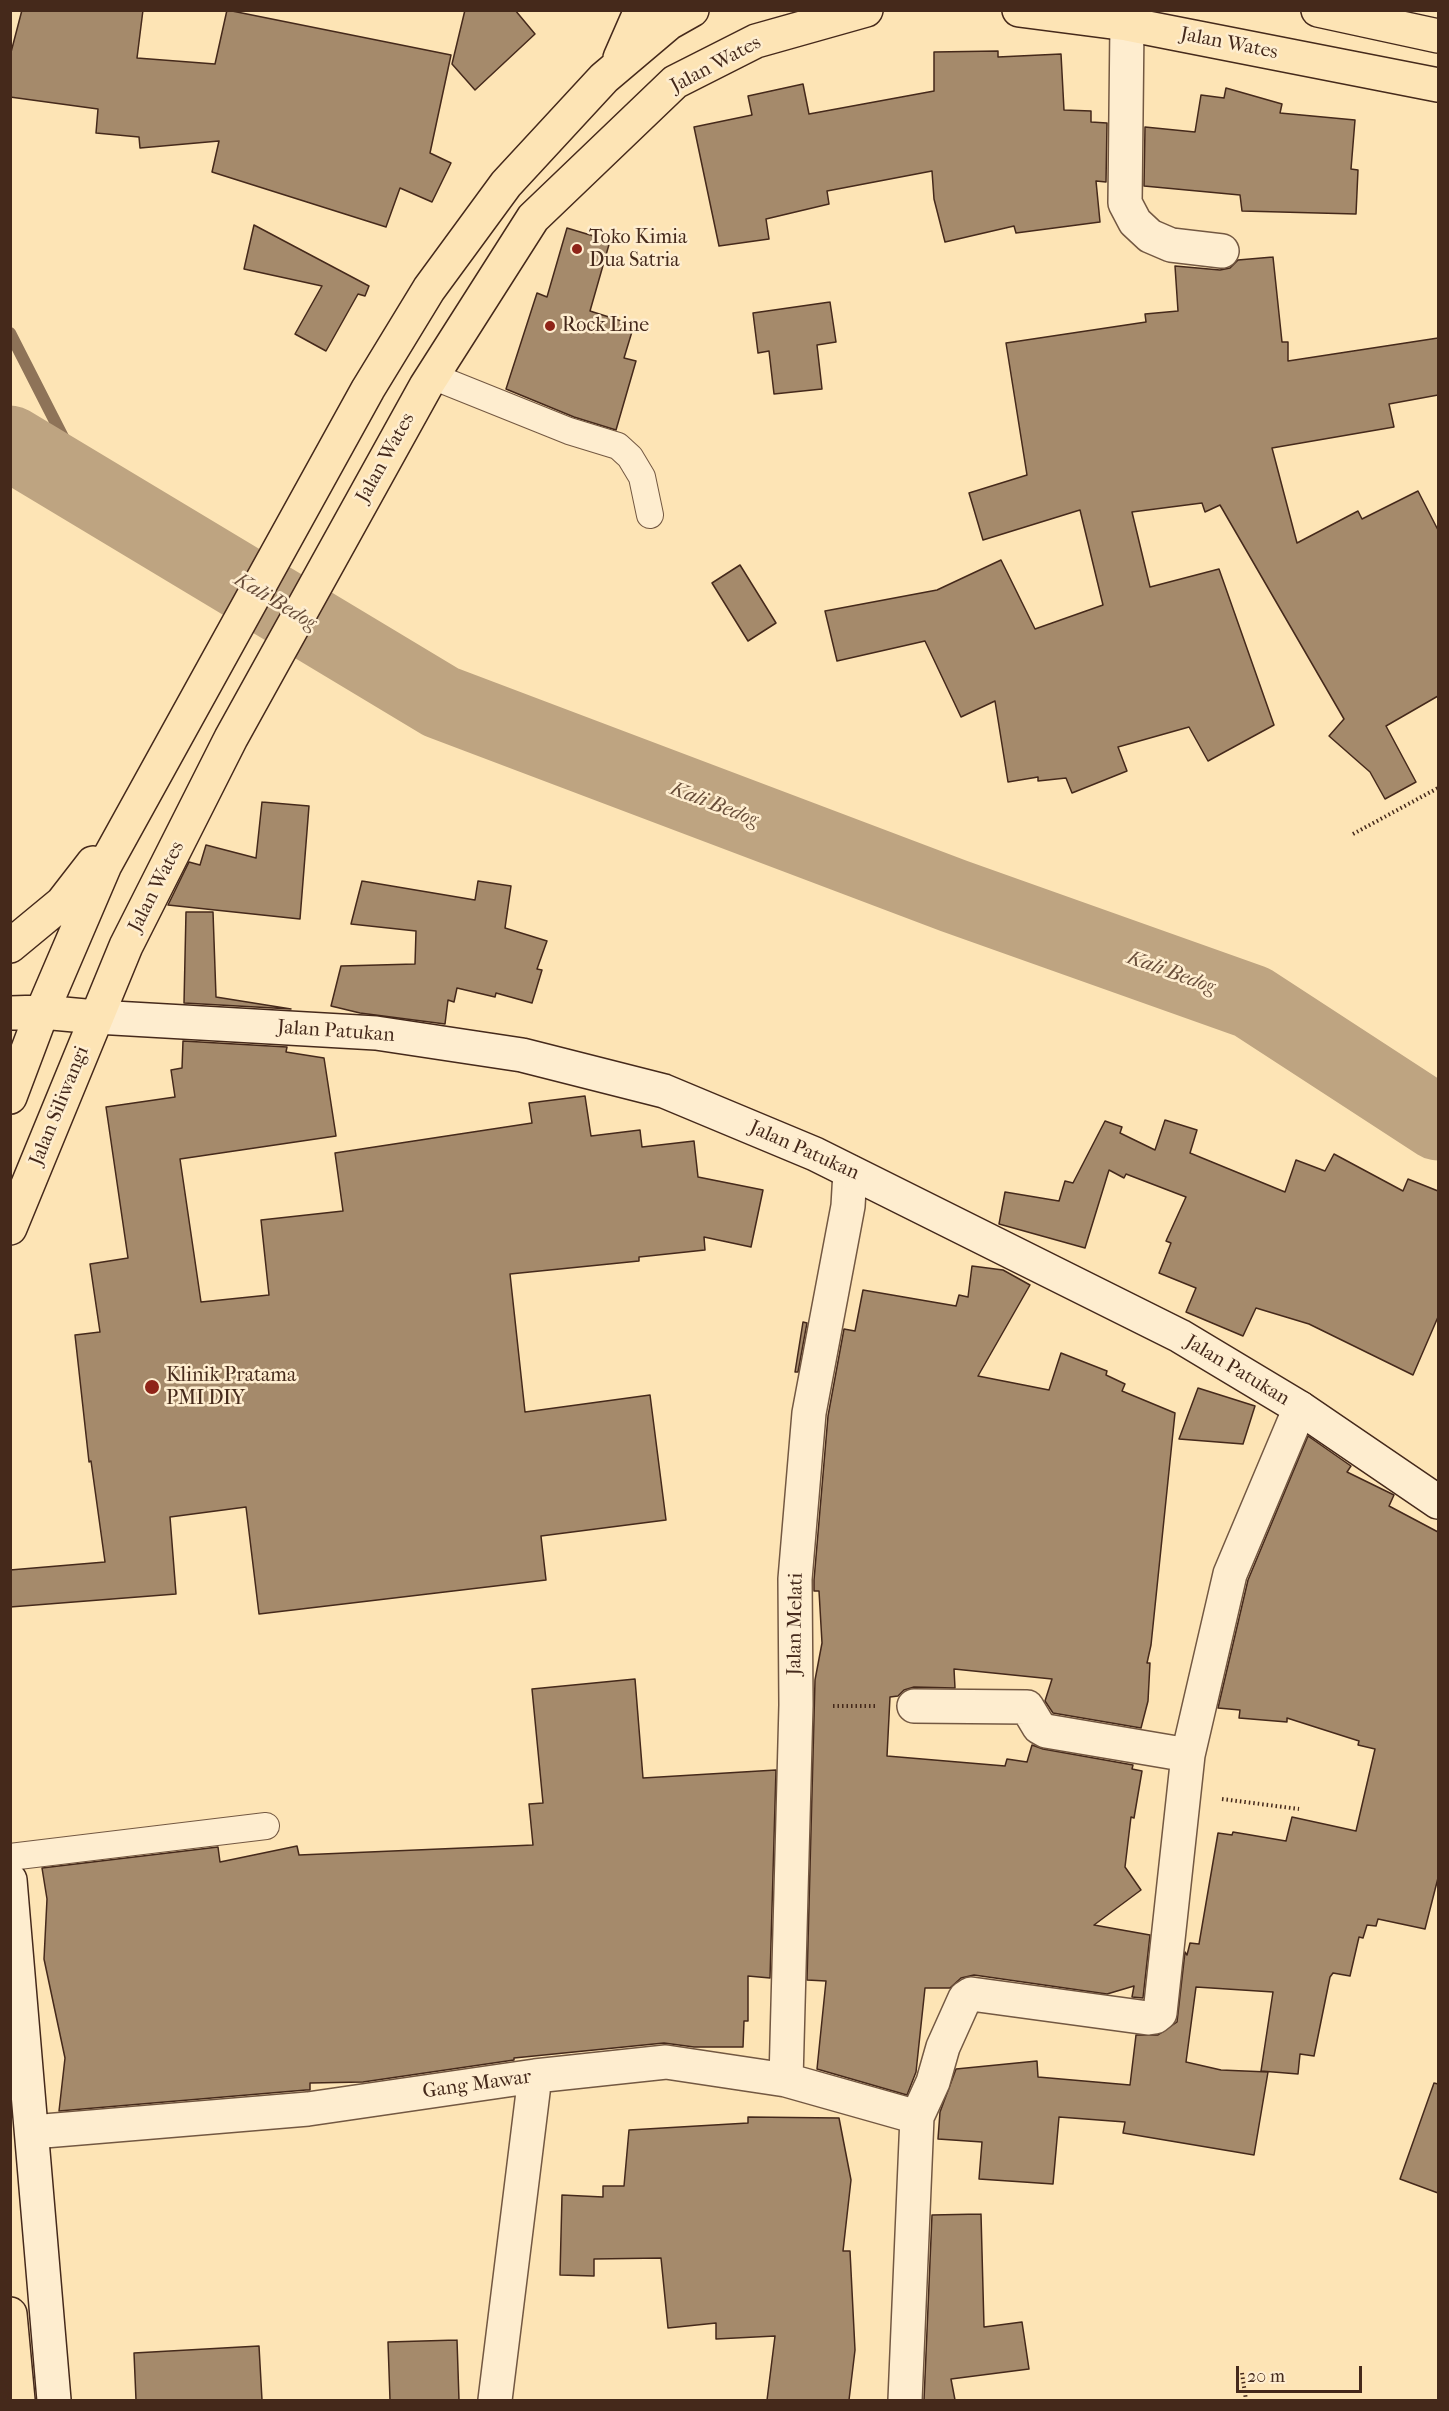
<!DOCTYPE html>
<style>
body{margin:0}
#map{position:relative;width:1449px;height:2411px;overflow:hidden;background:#fde4b5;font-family:"IM FELL French Canon",serif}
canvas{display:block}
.frame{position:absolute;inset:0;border:12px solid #45291b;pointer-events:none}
.scale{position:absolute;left:1236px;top:2366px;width:126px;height:27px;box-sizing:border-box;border:3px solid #45291b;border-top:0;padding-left:8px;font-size:18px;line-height:21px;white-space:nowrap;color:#45291b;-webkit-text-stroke:4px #feedcf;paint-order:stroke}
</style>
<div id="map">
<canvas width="1449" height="2411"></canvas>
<div class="frame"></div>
<div class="scale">20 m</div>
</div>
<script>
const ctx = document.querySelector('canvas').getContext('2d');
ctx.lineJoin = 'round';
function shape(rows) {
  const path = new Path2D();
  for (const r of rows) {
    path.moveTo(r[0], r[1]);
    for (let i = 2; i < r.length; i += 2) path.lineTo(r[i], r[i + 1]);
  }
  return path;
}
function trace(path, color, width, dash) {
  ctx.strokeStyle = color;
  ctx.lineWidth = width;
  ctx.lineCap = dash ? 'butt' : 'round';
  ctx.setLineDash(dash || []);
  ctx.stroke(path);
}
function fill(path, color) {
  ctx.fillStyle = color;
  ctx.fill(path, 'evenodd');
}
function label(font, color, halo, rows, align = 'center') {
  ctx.font = font + ' "IM FELL French Canon",serif';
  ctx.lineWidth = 5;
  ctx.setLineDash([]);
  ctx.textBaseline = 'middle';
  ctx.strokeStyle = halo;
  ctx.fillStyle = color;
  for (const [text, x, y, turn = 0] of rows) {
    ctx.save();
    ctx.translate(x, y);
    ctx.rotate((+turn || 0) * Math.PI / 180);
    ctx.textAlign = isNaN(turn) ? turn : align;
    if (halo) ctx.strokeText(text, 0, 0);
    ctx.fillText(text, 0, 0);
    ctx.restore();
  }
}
const stream = shape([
 [10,333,91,492]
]);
const river = shape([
 [10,443,441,702,954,896,1252,1002,1438,1123]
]);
const building = shape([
 [22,10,143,10,137,58,215,64,227,10,451,55,430,153,451,163,432,202,400,188,386,227,212,172,219,141,140,148,139,137,96,133,98,109,10,97,10,56,22,10],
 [465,10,515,10,535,34,475,90,452,64,465,10],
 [998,51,998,57,1061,54,1064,110,1091,111,1091,122,1107,123,1106,182,1096,181,1100,222,1016,233,1014,226,945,242,934,199,932,171,827,191,829,204,766,219,769,239,719,246,694,127,752,115,748,96,803,84,809,114,934,91,934,52,998,51],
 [1226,88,1282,104,1280,113,1355,120,1351,169,1358,170,1356,214,1242,211,1240,195,1144,186,1145,127,1195,132,1201,95,1224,98,1226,88],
 [254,225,369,286,365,296,358,294,326,351,295,334,322,286,244,269,254,225],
 [567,228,610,241,590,311,634,325,624,358,636,361,616,430,574,417,506,389,537,293,547,297,567,228],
 [1273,257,1282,342,1288,342,1288,361,1438,338,1438,395,1389,404,1394,427,1272,448,1297,543,1358,511,1362,519,1418,491,1438,530,1438,696,1386,726,1416,782,1385,799,1370,772,1329,736,1344,719,1220,505,1205,512,1202,503,1132,512,1150,587,1219,569,1274,725,1208,761,1189,727,1118,747,1127,771,1072,793,1066,778,1038,781,1038,777,1008,782,995,701,961,717,925,641,837,661,825,611,937,590,1001,560,1035,629,1103,605,1080,510,983,540,969,493,1027,475,1006,343,1146,322,1145,314,1178,311,1175,266,1220,270,1230,268,1238,260,1273,257],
 [830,302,836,342,817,345,822,389,774,394,769,351,758,353,753,313,830,302],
 [740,565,776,623,748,641,712,583,740,565],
 [262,802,309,806,300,919,168,905,189,862,200,865,206,845,256,858,262,802],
 [362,881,475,900,478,881,511,886,505,928,547,941,537,969,542,970,532,1003,496,993,495,997,457,988,454,1002,448,1000,445,1024,360,1013,331,1006,341,966,415,964,416,931,351,924,362,881],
 [186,912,213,912,216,997,291,1009,184,1003,186,912],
 [183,1041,287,1047,286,1052,324,1058,336,1136,180,1159,201,1302,269,1295,261,1220,343,1211,335,1153,532,1123,529,1103,585,1096,591,1136,640,1130,642,1147,694,1141,698,1177,763,1190,751,1247,704,1237,705,1250,639,1257,639,1261,510,1274,525,1412,650,1395,666,1520,541,1536,546,1580,259,1614,246,1507,170,1517,176,1594,10,1607,10,1570,105,1562,91,1461,89,1462,75,1335,100,1332,90,1264,128,1258,106,1107,175,1097,171,1070,182,1068,183,1041],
 [1165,1120,1197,1130,1190,1153,1285,1192,1296,1160,1325,1171,1334,1154,1403,1191,1408,1179,1438,1191,1438,1317,1413,1375,1309,1324,1256,1308,1243,1336,1186,1312,1196,1288,1159,1273,1171,1243,1166,1241,1186,1197,1126,1174,1124,1178,1109,1170,1085,1248,999,1224,1005,1192,1059,1201,1065,1181,1073,1183,1105,1121,1122,1127,1120,1133,1155,1150,1165,1120],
 [972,1266,1003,1270,1030,1285,978,1376,1049,1390,1061,1353,1107,1371,1106,1375,1125,1384,1122,1391,1175,1413,1151,1645,1147,1663,1150,1663,1148,1701,1141,1728,1053,1713,1045,1701,1052,1679,954,1669,955,1688,914,1687,904,1690,898,1696,890,1697,887,1756,1005,1766,1007,1759,1027,1762,1032,1745,1043,1749,1133,1765,1132,1769,1142,1771,1134,1818,1131,1817,1125,1867,1141,1890,1094,1925,1150,1935,1143,1998,1132,1997,1134,1986,1107,1994,974,1975,961,1978,950,1988,925,1988,916,2072,907,2095,817,2069,826,1981,807,1980,815,1680,822,1643,819,1591,814,1591,814,1580,828,1416,844,1329,855,1331,863,1290,956,1306,959,1295,968,1297,972,1266],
 [803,1322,807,1323,798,1372,795,1372,803,1322],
 [1198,1388,1255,1406,1243,1444,1179,1439,1198,1388],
 [1308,1436,1351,1466,1347,1472,1394,1495,1389,1506,1438,1532,1438,1878,1425,1929,1378,1919,1376,1926,1367,1925,1363,1938,1359,1937,1350,1976,1333,1973,1330,1977,1314,2056,1300,2054,1298,2074,1261,2071,1273,1992,1196,1987,1186,2062,1221,2070,1268,2072,1254,2155,1123,2133,1125,2122,1059,2117,1053,2184,979,2179,982,2142,938,2139,940,2112,956,2069,1037,2061,1038,2077,1130,2085,1136,2035,1158,2035,1177,2022,1185,1952,1187,1955,1190,1943,1199,1944,1218,1833,1232,1835,1233,1832,1286,1841,1292,1817,1356,1831,1375,1749,1358,1745,1359,1741,1287,1718,1287,1722,1239,1718,1240,1710,1218,1708,1248,1580,1308,1436],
 [635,1679,643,1778,776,1770,770,1978,748,1976,748,2021,744,2021,743,2047,694,2047,664,2043,514,2058,514,2060,363,2082,310,2083,310,2090,306,2090,59,2111,65,2058,44,1959,47,1899,42,1868,218,1847,220,1862,297,1846,299,1855,533,1845,529,1804,543,1803,532,1689,635,1679],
 [1434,2083,1438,2084,1438,2193,1400,2179,1434,2083],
 [748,2117,839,2118,851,2180,843,2251,850,2251,855,2350,849,2400,767,2400,775,2336,716,2339,716,2323,668,2328,661,2258,594,2259,594,2276,560,2275,562,2195,603,2197,603,2186,624,2186,629,2130,748,2123,748,2117],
 [981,2214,984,2327,1022,2322,1029,2369,951,2379,955,2400,924,2400,932,2215,981,2214],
 [457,2340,459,2400,390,2400,388,2342,457,2340],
 [259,2346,262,2400,136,2400,134,2353,259,2346]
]);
const path = shape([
 [1353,834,1438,788],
 [833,1706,877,1706],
 [1222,1799,1299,1809],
 [1242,2373,1246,2400]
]);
const lane = shape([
 [432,376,569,431,618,446,630,457,642,477,650,515],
 [10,1857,266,1826]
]);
const street = shape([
 [1127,24,1125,203,1135,222,1150,236,1171,245,1222,251],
 [914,1706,1027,1707,1039,1727,1046,1731,1188,1755],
 [786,2080,796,1705,795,1579,809,1413,848,1206,850,1172],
 [32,2132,308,2109,535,2076,666,2062,786,2080,917,2117],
 [495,2400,535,2076],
 [905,2400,917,2117,933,2082,943,2047,965,1998,971,1994,1148,2018,1155,2017,1160,2013,1188,1755,1230,1574,1300,1408]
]);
const secondary = shape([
 [96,1017,376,1033,522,1055,664,1091,815,1154,1180,1336,1300,1408,1438,1502],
 [10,1880,54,2400]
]);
const primary = shape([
 [42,1012,96,1017]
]);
const highway = shape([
 [1019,10,1127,24,1438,85],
 [1318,10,1438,36],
 [620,58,641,10],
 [10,946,62,903,93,863],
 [10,1013,42,1012],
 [10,1097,42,1012,105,865,368,389,429,289,506,184,604,78,669,23,692,10],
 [10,1228,126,946,231,738,426,386,533,218,675,82,756,41,866,10],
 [10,2314,18,2400]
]);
const markers = [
 [577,249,6,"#8f2418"],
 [550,326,6,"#8f2418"],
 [152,1387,8,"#8f2418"]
];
const streetNames = [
 ["Jalan Wates",1229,44,11],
 ["Jalan Wates",716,65,-28],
 ["Jalan Wates",386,458,-61],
 ["Jalan Wates",157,887,-63],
 ["Jalan Patukan",336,1032,4],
 ["Jalan Siliwangi",60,1106,-68],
 ["Jalan Patukan",804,1151,24],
 ["Jalan Patukan",1237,1371,31],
 ["Jalan Melati",796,1624,-89],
 ["Gang Mawar",477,2085,-8]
];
const poiNames = [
 ["Toko Kimia",589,238],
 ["Dua Satria",589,261],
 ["Rock Line",562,326],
 ["Klinik Pratama",166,1376],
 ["PMI DIY",166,1399]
];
const waterNames = [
 ["Kali Bedog",275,602,31],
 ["Kali Bedog",714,805,21],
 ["Kali Bedog",1171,973,20]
];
trace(stream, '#8e7358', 12);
trace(river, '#bea481', 75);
fill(building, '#a58a6b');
trace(building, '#45291b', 1.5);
trace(lane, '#735842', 28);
trace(street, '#735842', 36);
trace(secondary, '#45291b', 36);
trace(primary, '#45291b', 36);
trace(highway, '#45291b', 36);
trace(path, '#45291b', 4, [1.5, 3]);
trace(lane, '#feedcf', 26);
trace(street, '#feedcf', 33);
trace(secondary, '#feedcf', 33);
trace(primary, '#fde4b5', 33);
trace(highway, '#fde4b5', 33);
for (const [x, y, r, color] of markers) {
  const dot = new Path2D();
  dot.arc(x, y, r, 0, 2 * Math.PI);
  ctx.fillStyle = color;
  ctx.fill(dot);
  trace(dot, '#feedcf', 2);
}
label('20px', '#45291b', '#feedcf', streetNames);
label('20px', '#45291b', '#feedcf', poiNames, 'left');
label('italic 21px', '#694e3a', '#feedcf', waterNames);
</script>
